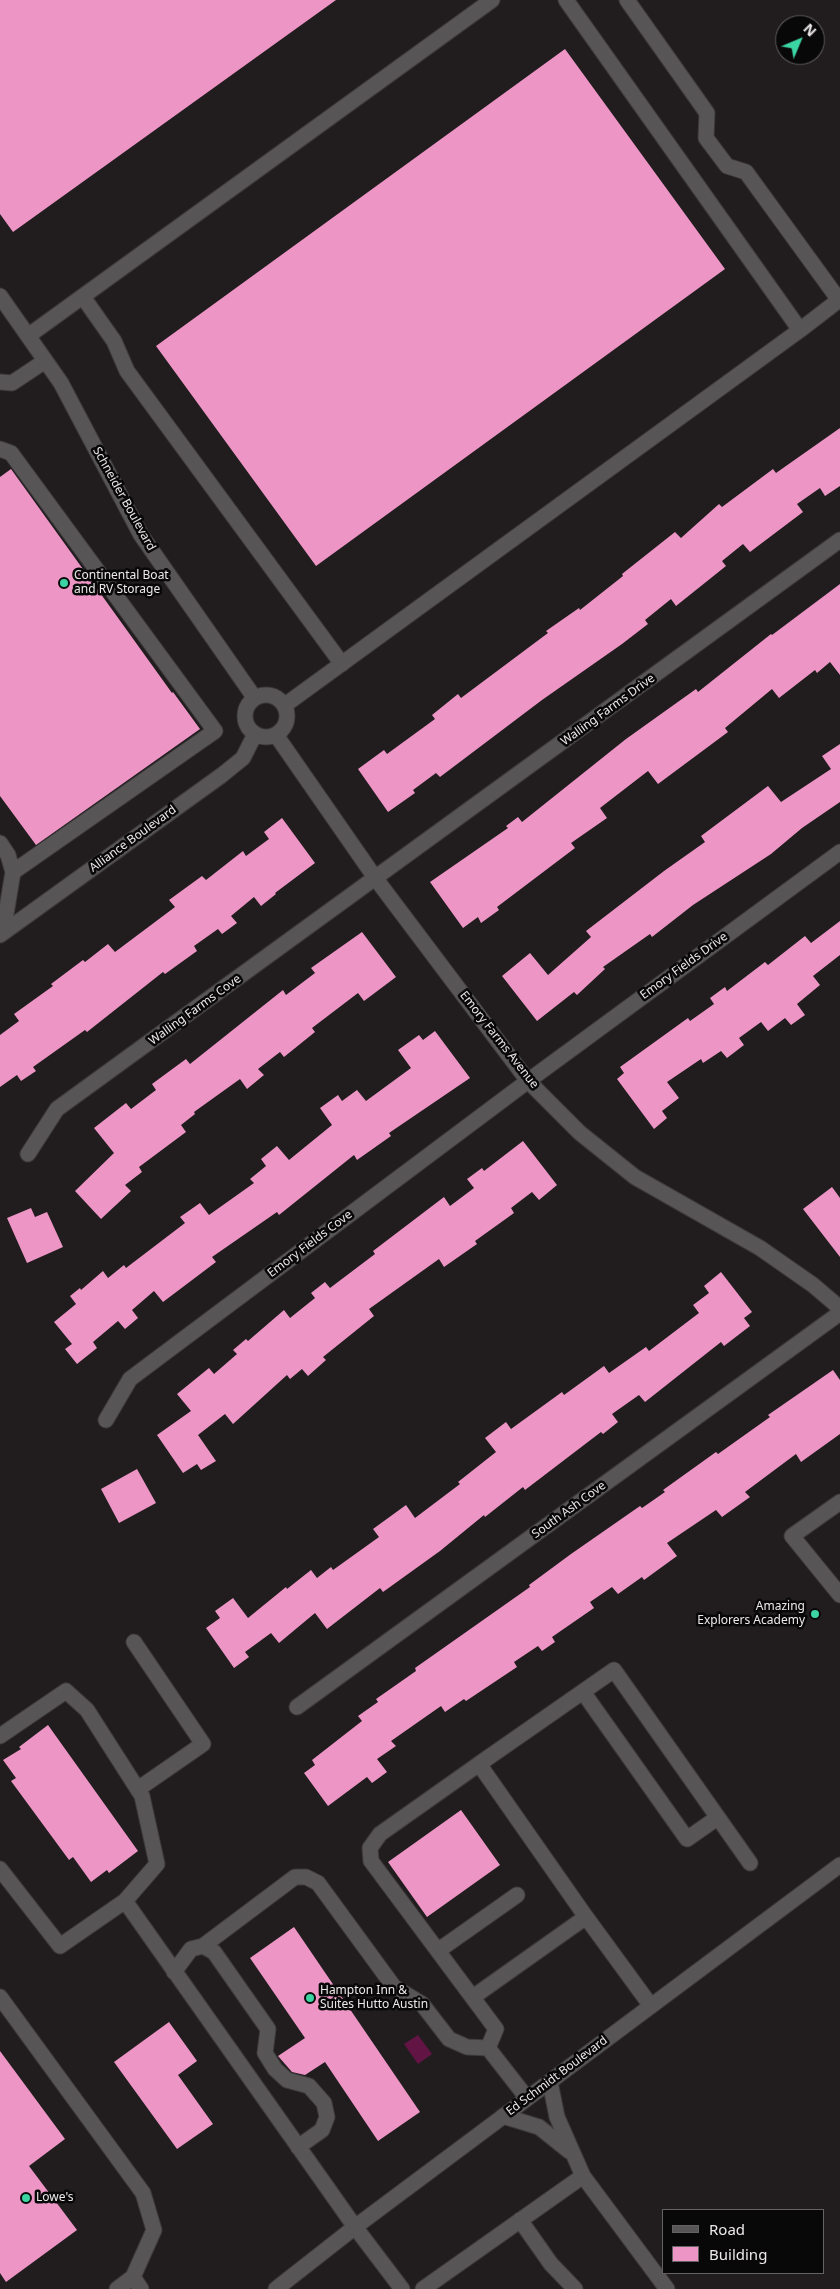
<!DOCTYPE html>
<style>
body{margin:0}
#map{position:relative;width:840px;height:2289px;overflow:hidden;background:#211d1f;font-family:"Noto Sans",sans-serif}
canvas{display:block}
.legend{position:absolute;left:662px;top:2209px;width:162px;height:65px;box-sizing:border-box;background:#090808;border:1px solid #646263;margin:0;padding:6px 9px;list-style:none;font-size:15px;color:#ede9eb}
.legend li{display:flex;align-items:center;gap:10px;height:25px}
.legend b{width:25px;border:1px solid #646263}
.north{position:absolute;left:775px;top:15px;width:50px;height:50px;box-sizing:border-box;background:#090808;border:1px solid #646263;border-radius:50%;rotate:45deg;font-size:14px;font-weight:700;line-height:20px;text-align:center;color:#ede9eb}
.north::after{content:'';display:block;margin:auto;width:18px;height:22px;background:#3dd4a3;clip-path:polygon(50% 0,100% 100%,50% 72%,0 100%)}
</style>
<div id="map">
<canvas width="840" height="2289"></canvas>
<ul class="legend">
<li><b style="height:6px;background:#575556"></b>Road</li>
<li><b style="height:14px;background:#ed95c5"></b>Building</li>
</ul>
<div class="north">N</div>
</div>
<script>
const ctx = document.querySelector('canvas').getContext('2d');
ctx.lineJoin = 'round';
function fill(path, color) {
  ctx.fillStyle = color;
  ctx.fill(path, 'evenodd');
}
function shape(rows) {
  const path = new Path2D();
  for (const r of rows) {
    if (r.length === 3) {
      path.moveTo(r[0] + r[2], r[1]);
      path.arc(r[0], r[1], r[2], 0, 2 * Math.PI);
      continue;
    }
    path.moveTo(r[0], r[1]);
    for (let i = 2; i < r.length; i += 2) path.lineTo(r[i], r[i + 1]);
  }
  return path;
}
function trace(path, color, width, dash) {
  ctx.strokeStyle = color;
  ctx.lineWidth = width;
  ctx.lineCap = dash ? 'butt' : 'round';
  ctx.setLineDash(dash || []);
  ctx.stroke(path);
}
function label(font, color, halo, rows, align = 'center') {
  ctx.font = font + ' "Noto Sans",sans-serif';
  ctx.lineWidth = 5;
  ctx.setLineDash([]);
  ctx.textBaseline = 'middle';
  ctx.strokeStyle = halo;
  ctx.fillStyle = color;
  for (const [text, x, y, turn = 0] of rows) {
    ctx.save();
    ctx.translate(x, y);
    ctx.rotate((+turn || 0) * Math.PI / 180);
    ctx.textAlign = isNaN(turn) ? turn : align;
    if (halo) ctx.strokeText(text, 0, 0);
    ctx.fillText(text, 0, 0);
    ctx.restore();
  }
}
const water = shape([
 [418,2035,432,2054,418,2064,404,2044]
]);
const building = shape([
 [0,0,336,0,13,232,0,214],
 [565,49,725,269,316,566,156,346],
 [840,428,840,486,825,496,820,488,797,504,803,512,750,552,743,544,722,561,726,566,676,606,671,599,645,620,648,624,622,644,542,700,440,777,436,773,413,790,415,793,388,812,358,769,384,750,387,754,435,719,432,715,458,694,461,698,548,633,546,631,579,608,580,610,623,576,622,574,675,532,681,538,719,504,722,507,773,469,776,473],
 [11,469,172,693,173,692,200,729,36,845,0,796,0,477],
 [840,584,840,675,830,662,817,673,815,670,779,698,772,689,725,728,728,732,658,784,648,771,600,808,607,818,571,843,575,848,497,907,499,910,481,923,478,917,463,928,430,882,508,828,506,826,518,817,522,822,626,739,696,689,698,692,771,634,772,635],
 [840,744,840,802,802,828,771,854,693,905,652,937,650,934,603,967,605,969,577,995,574,992,537,1021,502,976,530,953,548,975,591,937,586,931,664,871,705,842,701,836,768,786,781,802,831,769,822,756],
 [282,818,315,863,275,893,276,894,261,906,254,897,231,916,237,923,222,934,218,929,194,946,197,951,165,974,163,972,87,1032,85,1030,33,1067,36,1071,21,1081,17,1075,0,1087,0,1035,19,1021,14,1014,53,986,51,984,83,960,85,962,108,944,115,952,175,907,169,900,202,876,206,880,243,851,246,856,269,839,264,832],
 [840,921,840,955,813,976,820,985,797,1004,805,1015,791,1025,785,1018,768,1031,761,1022,739,1038,744,1045,727,1058,721,1051,703,1063,701,1059,667,1082,679,1098,662,1111,667,1118,654,1129,617,1079,624,1073,620,1067,688,1018,690,1021,714,1004,710,998,725,987,727,991,765,962,768,965,805,936,811,943],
 [362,932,396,977,364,1001,358,993,312,1028,315,1032,284,1057,280,1052,258,1069,264,1075,247,1089,240,1079,194,1112,195,1114,181,1125,186,1132,139,1167,142,1172,125,1185,131,1191,101,1219,75,1191,114,1153,94,1128,126,1103,131,1109,156,1090,152,1084,186,1059,190,1064,283,990,286,995,315,973,311,968],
 [435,1031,470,1078,389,1133,391,1136,357,1160,354,1155,279,1215,277,1212,212,1257,216,1262,163,1302,154,1291,132,1310,138,1318,125,1329,118,1321,93,1342,97,1348,77,1364,65,1349,72,1344,54,1322,76,1304,70,1296,80,1288,81,1290,103,1271,108,1278,124,1265,126,1268,185,1223,180,1217,200,1203,209,1215,254,1183,250,1179,266,1166,261,1159,277,1146,289,1160,332,1125,320,1108,338,1095,342,1101,357,1090,366,1101,411,1068,398,1050,419,1035,423,1040],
 [523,1141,557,1185,539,1200,532,1192,511,1208,514,1213,475,1241,477,1244,444,1267,439,1259,369,1309,374,1316,323,1357,326,1360,308,1376,302,1369,290,1379,287,1375,233,1424,225,1414,198,1435,216,1461,201,1470,197,1464,183,1473,157,1435,191,1411,177,1394,209,1368,214,1374,237,1354,233,1350,246,1339,248,1341,284,1310,290,1318,315,1298,311,1293,325,1282,330,1288,375,1254,373,1251,444,1197,450,1206,474,1188,467,1179,482,1168,484,1171],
 [832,1187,840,1198,840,1257,803,1209],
 [31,1208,35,1217,47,1212,63,1247,27,1263,7,1218],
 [721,1272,752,1312,744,1318,750,1326,724,1346,721,1342,645,1402,639,1395,612,1414,618,1422,603,1434,601,1432,525,1490,523,1487,485,1517,484,1515,440,1551,383,1592,380,1588,327,1629,315,1613,279,1643,271,1633,245,1652,249,1657,234,1668,206,1628,220,1618,215,1611,233,1598,248,1618,286,1587,287,1589,311,1570,317,1578,331,1567,333,1570,379,1537,373,1529,406,1505,415,1518,460,1484,458,1482,496,1452,485,1438,506,1422,511,1429,562,1392,564,1395,604,1366,609,1373,646,1347,649,1351,699,1313,693,1305,709,1293,704,1286],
 [833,1370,840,1380,840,1434,801,1462,796,1454,745,1492,750,1497,722,1517,716,1510,667,1543,677,1556,644,1580,642,1577,618,1594,612,1587,590,1602,594,1608,552,1637,555,1642,542,1651,538,1646,514,1662,517,1667,466,1701,464,1699,445,1712,441,1706,391,1741,396,1746,377,1759,387,1772,372,1783,367,1777,328,1806,304,1773,315,1765,312,1760,362,1721,358,1716,378,1702,376,1699,416,1671,415,1668,530,1587,529,1585,571,1554,640,1506,642,1508,665,1492,663,1490,716,1452,718,1454,770,1417,768,1415],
 [137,1469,156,1503,119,1523,101,1489],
 [48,1725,138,1851,109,1873,107,1870,91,1882,73,1857,69,1860,11,1781,16,1778,3,1760,21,1749,19,1747],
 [461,1810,500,1865,427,1917,388,1862],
 [294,1927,420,2112,378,2141,325,2062,305,2075,292,2072,278,2056,305,2038,250,1958],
 [169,2022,197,2061,178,2075,213,2124,177,2149,114,2062],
 [0,2051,65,2139,29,2166,77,2230,6,2282,0,2273]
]);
const minor = shape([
 [627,0,707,113,706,138,727,166,746,172,839,300,800,330],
 [0,296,61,383,141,535,254,697],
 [83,297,114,341,127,371,342,664],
 [28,336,492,0],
 [0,382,12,383,45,361],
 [0,449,11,453,215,731,13,872],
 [266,716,21],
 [285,705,800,330,566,0],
 [276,735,376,879,528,1081,580,1133,635,1177,760,1248,813,1285,840,1308],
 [0,843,8,855,13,872,3,932],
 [0,935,222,775,243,758,255,734],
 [28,1154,57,1109,840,540],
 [106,1420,130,1379,528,1081,840,852],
 [840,1502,792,1536,840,1595],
 [134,1642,203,1744,138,1789],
 [583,1692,687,1839,717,1818],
 [297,1707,840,1313],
 [0,1736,66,1691,87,1710,142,1796,157,1864,125,1901],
 [479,1764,380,1834,370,1848,371,1861,496,2029,488,2048],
 [0,1869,60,1946,125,1901,355,2227,402,2289],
 [586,1917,479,1764,614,1670,750,1863],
 [203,1946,295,1877,306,1877,318,1883,394,1987,422,2004,449,2039,467,2047,488,2048,527,2098],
 [439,1950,517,1895],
 [174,1972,191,1949,203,1946,214,1952,268,2029,265,2053,275,2069,287,2080,309,2086,324,2103,327,2117,322,2130,298,2147],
 [0,1997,143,2193,154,2230,133,2277,141,2289],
 [473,1997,586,1917,651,2006],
 [550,2082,557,2117,583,2176],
 [503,2116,539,2127,569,2151],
 [520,2220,551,2264,575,2289],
 [117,2289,133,2277],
 [276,2289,355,2227,840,1865],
 [423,2289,583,2176,667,2289]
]);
const markers = [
 [64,583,5,"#3dd4a3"],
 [815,1614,5,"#3dd4a3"],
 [310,1998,5,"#3dd4a3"],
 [26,2198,5,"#3dd4a3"]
];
const streetNames = [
 ["Schneider Boulevard",124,499,61],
 ["Walling Farms Drive",608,710,-36],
 ["Alliance Boulevard",133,839,-36],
 ["Emory Fields Drive",684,966,-36],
 ["Walling Farms Cove",195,1010,-36],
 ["Emory Farms Avenue",499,1040,52],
 ["Emory Fields Cove",310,1244,-37],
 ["South Ash Cove",569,1510,-36],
 ["Ed Schmidt Boulevard",557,2076,-37]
];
const poiNames = [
 ["Continental Boat",74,576],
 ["and RV Storage",74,590],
 ["Amazing",805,1607,"right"],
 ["Explorers Academy",805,1621,"right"],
 ["Hampton Inn &",320,1991],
 ["Suites Hutto Austin",320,2005],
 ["Lowe's",36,2198]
];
fill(water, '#621545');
fill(building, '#ed95c5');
trace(minor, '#3e3a3c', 17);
trace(minor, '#575556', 15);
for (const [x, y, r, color] of markers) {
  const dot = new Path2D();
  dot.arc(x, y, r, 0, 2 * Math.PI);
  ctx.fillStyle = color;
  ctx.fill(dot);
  trace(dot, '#090808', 2);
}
label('12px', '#ede9eb', '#090808', streetNames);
label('12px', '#ede9eb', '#090808', poiNames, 'left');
</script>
